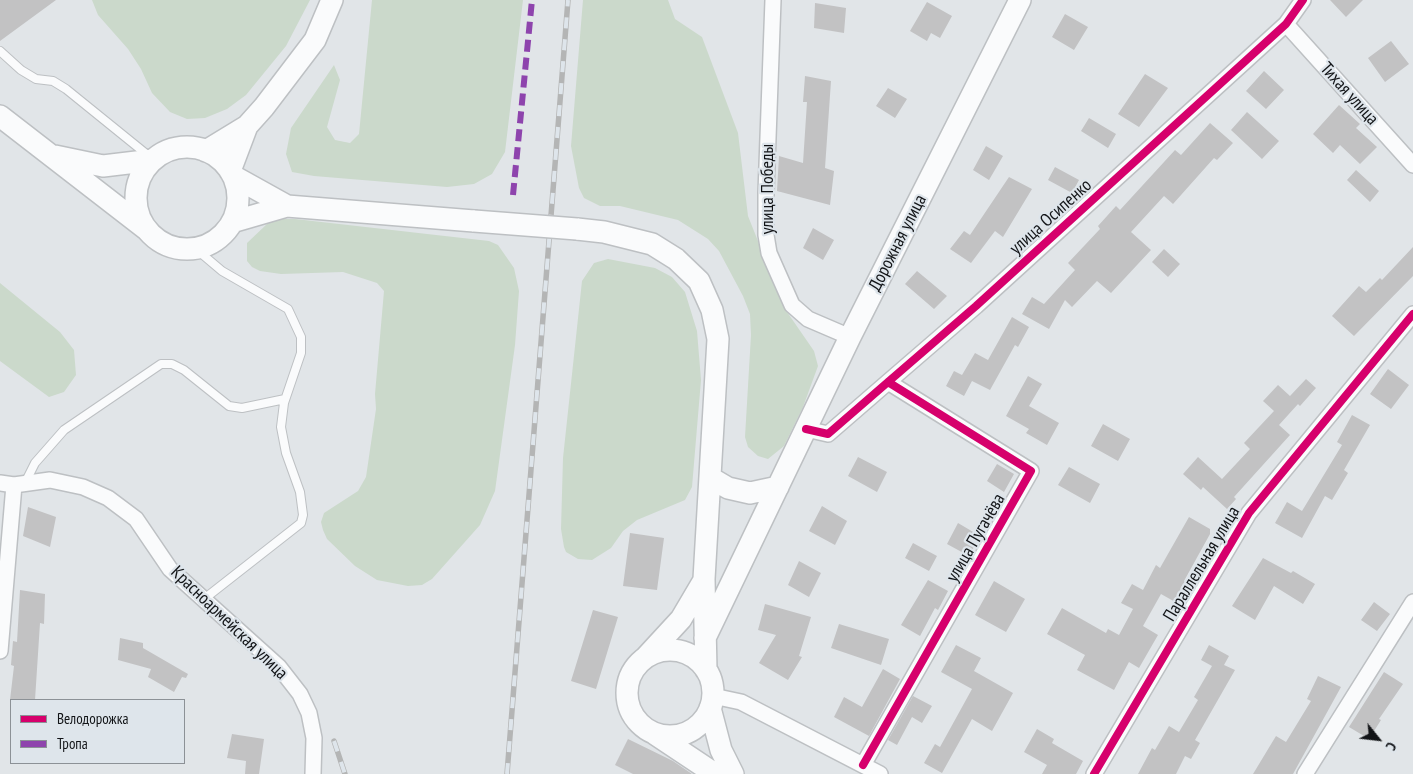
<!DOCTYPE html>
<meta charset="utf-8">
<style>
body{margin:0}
#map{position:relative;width:1413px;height:774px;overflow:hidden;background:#e1e5e8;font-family:"PT Sans Narrow",sans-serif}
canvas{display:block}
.legend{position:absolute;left:10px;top:699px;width:175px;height:65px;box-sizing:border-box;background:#dee5eb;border:1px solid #8c9196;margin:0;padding:6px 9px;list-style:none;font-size:15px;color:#121417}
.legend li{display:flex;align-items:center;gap:10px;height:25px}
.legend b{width:25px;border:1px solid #8c9196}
.north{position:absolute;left:1353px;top:714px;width:50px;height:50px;-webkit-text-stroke:4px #dee5eb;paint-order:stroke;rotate:119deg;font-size:14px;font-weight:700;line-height:20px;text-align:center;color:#121417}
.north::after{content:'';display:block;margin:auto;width:18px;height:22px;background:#121417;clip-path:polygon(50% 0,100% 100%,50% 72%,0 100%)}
</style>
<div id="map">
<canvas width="1413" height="774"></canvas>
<ul class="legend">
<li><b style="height:6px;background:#d6006c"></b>Велодорожка</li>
<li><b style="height:6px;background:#8e44ad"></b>Тропа</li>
</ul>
<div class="north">С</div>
</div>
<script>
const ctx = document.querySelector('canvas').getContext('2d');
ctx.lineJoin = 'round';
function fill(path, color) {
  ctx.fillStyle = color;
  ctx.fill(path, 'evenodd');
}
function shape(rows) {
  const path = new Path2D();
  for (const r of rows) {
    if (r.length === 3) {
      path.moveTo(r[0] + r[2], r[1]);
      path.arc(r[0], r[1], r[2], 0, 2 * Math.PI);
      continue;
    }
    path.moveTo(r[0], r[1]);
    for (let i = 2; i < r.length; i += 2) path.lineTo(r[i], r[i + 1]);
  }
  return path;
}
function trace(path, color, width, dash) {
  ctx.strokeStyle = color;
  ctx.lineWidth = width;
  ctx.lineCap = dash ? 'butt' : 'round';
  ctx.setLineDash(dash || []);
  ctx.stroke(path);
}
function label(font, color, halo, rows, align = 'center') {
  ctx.font = font + ' "PT Sans Narrow",sans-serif';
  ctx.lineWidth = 4.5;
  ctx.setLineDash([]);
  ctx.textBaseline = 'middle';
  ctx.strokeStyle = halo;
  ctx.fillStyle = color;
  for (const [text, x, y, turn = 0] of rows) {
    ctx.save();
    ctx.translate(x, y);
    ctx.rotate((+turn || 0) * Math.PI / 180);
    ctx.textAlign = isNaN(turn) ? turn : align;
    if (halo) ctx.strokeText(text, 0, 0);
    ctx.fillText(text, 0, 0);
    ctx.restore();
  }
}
const green = shape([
 [92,0,310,0,286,46,246,95,227,109,205,118,187,119,170,112,152,93,141,69,128,49,98,15],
 [372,0,523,0,505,152,492,174,474,184,447,187,314,176,292,172,286,154,291,128,334,65,340,80,327,127,335,140,350,143,359,134],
 [583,0,668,0,675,19,702,37,738,133,748,216,785,309,814,351,818,366,803,407,784,446,768,459,758,456,748,447,745,437,751,335,750,314,743,296,719,251,708,239,678,220,620,206,600,206,584,198,579,188,571,146],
 [279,219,295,219,489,241,498,245,514,268,519,291,515,345,495,491,480,525,432,579,422,585,408,586,377,580,355,566,327,539,323,530,321,522,324,513,358,491,366,477,376,409,375,394,384,291,377,283,343,272,281,274,260,271,252,267,247,261,247,243,267,224],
 [608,259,655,268,672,277,685,292,697,331,701,380,692,487,685,500,637,520,623,531,611,548,592,560,578,559,566,552,564,547,561,529,563,458,582,281,594,263],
 [0,283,60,332,74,350,76,375,64,392,49,397,0,361]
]);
const building = shape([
 [0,0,56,0,0,41],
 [1330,0,1363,0,1346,17],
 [927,2,952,16,940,38,931,33,927,41,910,31],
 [815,3,846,8,844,33,814,28],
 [1065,14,1088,27,1074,50,1052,37],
 [1391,41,1409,64,1385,82,1368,58],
 [1264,71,1284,90,1266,109,1246,91],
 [1145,74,1168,88,1139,127,1118,114],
 [805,76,831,81,825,168,834,171,830,205,777,191,779,156,803,163,807,102,803,102],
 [888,88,907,99,895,118,876,106],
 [1339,105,1360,124,1356,128,1377,147,1360,164,1340,145,1333,153,1313,134],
 [1247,112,1279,141,1262,159,1231,130],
 [1089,118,1116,134,1108,148,1081,131],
 [1210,123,1233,143,1217,160,1214,158,1173,204,1164,196,1131,232,1151,250,1111,293,1097,281,1072,307,1065,300,1049,329,1022,314,1032,297,1044,304,1075,270,1068,263,1100,229,1098,226,1116,206,1120,210,1175,150,1181,155],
 [986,146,1003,156,989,180,973,170],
 [1055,167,1079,180,1072,193,1048,180],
 [1356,170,1379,191,1370,202,1347,180],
 [1009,177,1032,189,1003,237,995,231,971,263,950,249,964,231,970,235],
 [813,228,834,240,823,260,803,248],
 [1413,247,1413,276,1354,336,1332,316,1359,286,1366,292,1380,278,1382,280],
 [1164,249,1180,264,1168,277,1152,262],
 [917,271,947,296,934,309,905,284],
 [1012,317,1029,327,1018,347,1015,345,990,390,972,381,964,396,946,386,954,371,962,375,975,353,988,360],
 [1388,369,1409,385,1391,409,1370,394],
 [1028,376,1042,384,1029,406,1059,423,1047,445,1026,433,1029,429,1006,416],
 [1306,379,1316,388,1300,406,1297,403,1298,404,1279,425,1290,435,1234,497,1236,499,1227,509,1203,487,1201,490,1183,474,1198,457,1222,479,1250,449,1244,443,1274,411,1263,401,1278,385,1290,396],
 [1352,415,1370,425,1344,470,1348,473,1332,500,1325,496,1302,538,1275,523,1287,502,1302,511,1342,445,1337,442],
 [1103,424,1130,439,1118,461,1091,446],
 [858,457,887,472,877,492,848,476],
 [997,464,1014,474,1004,492,987,481],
 [1069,467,1100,484,1090,503,1058,485],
 [822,506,847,521,835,545,809,531],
 [28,507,56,517,50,547,23,536],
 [1189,517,1210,529,1210,534,1184,581,1188,583,1177,603,1161,594,1143,626,1158,635,1139,668,1129,662,1114,690,1077,670,1085,655,1047,634,1062,608,1106,633,1108,629,1119,635,1133,609,1121,603,1132,584,1143,590,1156,565,1160,568],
 [958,523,980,536,969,556,947,544],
 [630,533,664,538,657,590,623,586],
 [913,543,937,556,929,571,905,558],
 [1263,558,1291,573,1293,571,1315,584,1303,604,1274,586,1255,620,1232,606],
 [799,561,821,573,809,597,788,585],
 [928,580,948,591,938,610,935,608,920,636,901,625],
 [994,581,1025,599,1006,632,975,615],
 [20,590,45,594,44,624,40,623,35,700,10,700,14,666,11,665,13,641,17,642],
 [1374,602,1390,614,1377,631,1361,620],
 [765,604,811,617,799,656,802,657,788,680,759,663,776,635,758,630],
 [593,610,618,617,596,689,571,681],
 [839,624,889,639,881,665,831,648],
 [120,638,143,643,143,648,188,674,186,678,182,677,174,692,148,677,151,669,118,660],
 [956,645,981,658,974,671,1013,693,992,731,972,719,942,773,924,763,935,744,940,747,972,689,941,672],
 [1209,645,1229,656,1224,665,1235,670,1195,740,1200,743,1191,759,1185,756,1176,774,1138,774,1152,748,1155,750,1169,726,1179,732,1198,700,1194,697,1212,666,1201,660],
 [883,669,900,679,869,736,834,717,844,697,862,707],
 [1384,672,1403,684,1379,719,1381,720,1369,739,1349,727],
 [1318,676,1341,687,1293,774,1253,774,1276,736,1286,742,1311,701,1307,699],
 [913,696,932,706,922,723,912,717,897,745,888,740],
 [1037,729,1054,739,1052,743,1083,761,1076,774,1042,774,1047,765,1024,752],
 [232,734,264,739,259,774,245,774,246,761,227,758],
 [628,739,673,761,692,774,633,774,615,765]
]);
const lane = shape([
 [0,51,21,70,36,79,53,81,66,89,150,157],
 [196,249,222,271,288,309,301,337,301,353,284,403,281,427,286,453,300,492,303,515,301,523,204,599],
 [25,483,35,463,64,430,161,364,172,364,184,370,229,406,242,408,285,399]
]);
const street = shape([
 [773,0,766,193,766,235,769,253,792,305,808,319,850,337],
 [1286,24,1413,165],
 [806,429,828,434,888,382,976,306,1286,24,1303,0],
 [0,483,14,485,0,651],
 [14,485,50,480,83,487,108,498,136,519,170,569,279,667,300,694,309,713,314,738,313,774],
 [713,696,741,702,880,774],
 [863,765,1031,471,888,382],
 [1094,774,1249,513,1413,314],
 [1305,774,1413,602]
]);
const secondary = shape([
 [0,116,146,229],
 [187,198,51],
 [206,151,247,126,264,107,315,40,332,0],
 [55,156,103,166,153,160],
 [230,171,247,126],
 [233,176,287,206],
 [232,222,287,206,474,221],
 [577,229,604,232,652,244,676,259,699,281,712,310,718,339,704,579,706,670],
 [711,478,728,488,750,493,778,487],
 [705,638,850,337,1020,0],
 [670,693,43],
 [646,657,681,619,704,580],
 [710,708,721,750,733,774],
 [655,734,715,774]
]);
const rail = shape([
 [334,741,345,774],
 [507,774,568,0]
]);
const secondaryBridge = shape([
 [474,221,577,229]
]);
const quiet = shape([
 [513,195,532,0]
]);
const cycleway = shape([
 [806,429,828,434,888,382,976,306,1286,24,1303,0],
 [863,765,1031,471,888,382],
 [1094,774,1249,513,1413,314]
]);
const streetNames = [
 ["Тихая улица",1349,94,48],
 ["улица Победы",768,189,-90],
 ["улица Осипенко",1051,217,-42],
 ["Дорожная улица",898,243,-63],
 ["улица Пугачёва",976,538,-60],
 ["Параллельная улица",1202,564,-59],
 ["Красноармейская улица",229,623,44]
];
fill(green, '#cbd9cb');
fill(building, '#c2c2c3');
trace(lane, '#bdc0c3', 10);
trace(street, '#bdc0c3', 18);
trace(secondary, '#bdc0c3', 24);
trace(lane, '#fafbfc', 8);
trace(street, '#fafbfc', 15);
trace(secondary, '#fafbfc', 21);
trace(rail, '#b4b5b5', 5.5);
trace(rail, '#dee5eb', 4, [11]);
trace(secondaryBridge, '#bdc0c3', 24, []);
trace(secondaryBridge, '#fafbfc', 21);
trace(quiet, '#8e44ad', 6, [12, 6]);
trace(cycleway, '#d6006c', 8);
label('18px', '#121417', '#dee5eb', streetNames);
</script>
